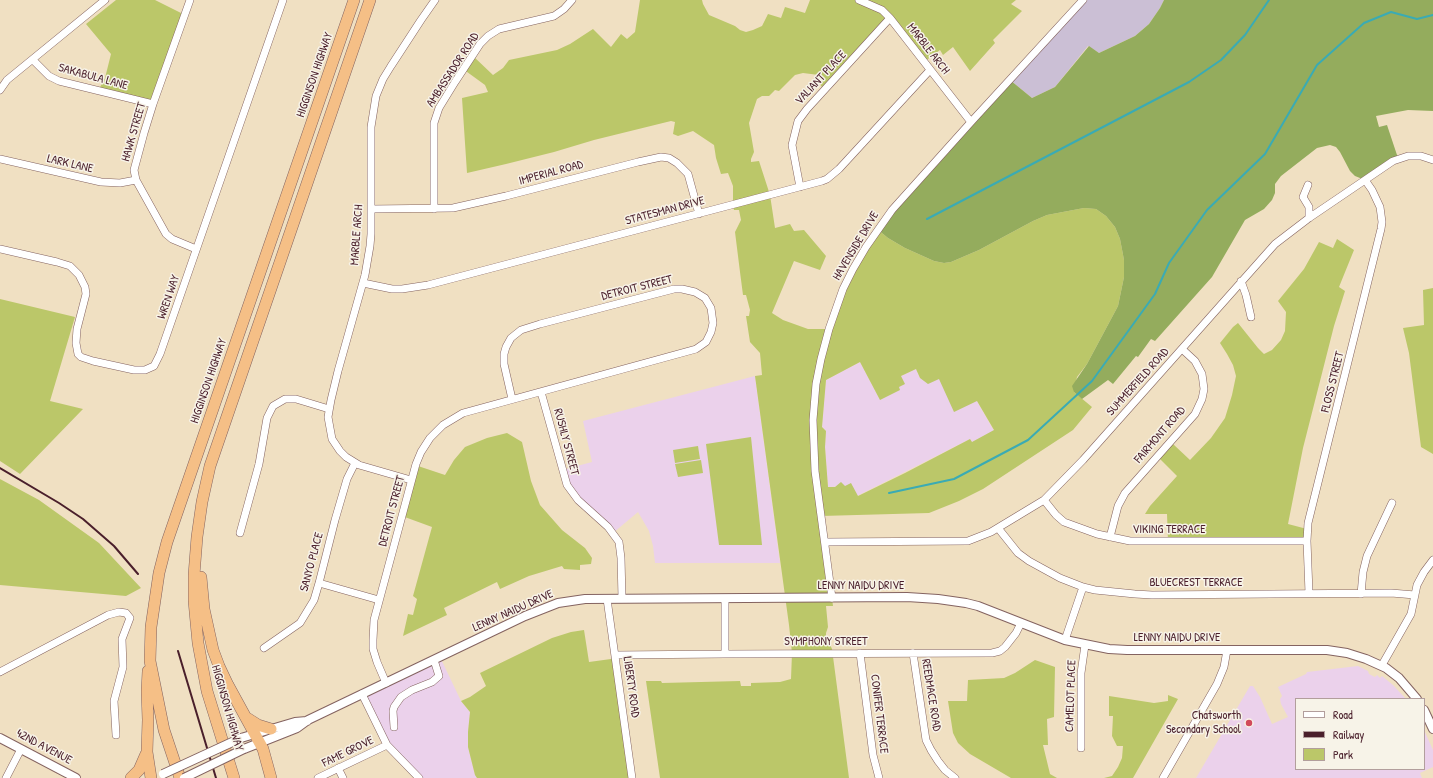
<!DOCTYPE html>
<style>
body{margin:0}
#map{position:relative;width:1433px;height:778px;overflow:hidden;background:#f0e0c2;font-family:"Patrick Hand",sans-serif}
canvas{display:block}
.legend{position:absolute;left:1295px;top:698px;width:130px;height:72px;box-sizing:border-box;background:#f7f3e8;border:1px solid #b29e9c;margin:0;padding:5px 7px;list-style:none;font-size:12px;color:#4a1f2b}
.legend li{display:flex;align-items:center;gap:8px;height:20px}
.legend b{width:20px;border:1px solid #b29e9c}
</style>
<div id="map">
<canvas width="1433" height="778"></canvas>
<ul class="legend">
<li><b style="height:5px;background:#fff"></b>Road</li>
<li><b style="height:5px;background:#4a1f2b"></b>Railway</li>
<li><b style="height:11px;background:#bbc769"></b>Park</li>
</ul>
</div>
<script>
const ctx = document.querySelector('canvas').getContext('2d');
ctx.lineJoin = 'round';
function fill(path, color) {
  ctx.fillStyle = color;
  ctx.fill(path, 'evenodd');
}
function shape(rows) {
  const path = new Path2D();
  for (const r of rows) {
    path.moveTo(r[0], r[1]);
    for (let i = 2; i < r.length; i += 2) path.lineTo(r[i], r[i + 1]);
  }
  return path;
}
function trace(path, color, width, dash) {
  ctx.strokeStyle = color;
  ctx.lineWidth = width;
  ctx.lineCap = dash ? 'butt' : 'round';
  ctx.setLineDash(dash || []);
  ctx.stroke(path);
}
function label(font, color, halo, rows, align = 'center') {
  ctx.font = font + ' "Patrick Hand",sans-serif';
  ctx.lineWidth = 3;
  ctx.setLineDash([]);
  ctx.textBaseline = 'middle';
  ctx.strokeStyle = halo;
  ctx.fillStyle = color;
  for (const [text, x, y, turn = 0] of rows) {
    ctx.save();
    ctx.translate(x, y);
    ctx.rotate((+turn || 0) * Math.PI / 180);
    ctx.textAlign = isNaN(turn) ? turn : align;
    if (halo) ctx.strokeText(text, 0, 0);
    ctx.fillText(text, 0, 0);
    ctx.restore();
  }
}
const built = shape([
 [860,362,880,400,898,387,901,376,916,369,920,378,939,379,977,401,994,431,972,442,970,439,857,496,845,486,828,487,825,447,826,431,822,427,826,380],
 [755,376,780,563,655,563,653,546,649,531,638,512,613,533,578,501,562,470,592,462,583,421],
 [440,657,461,701,470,712,468,732,468,747,475,775,477,778,419,778,393,752,362,694],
 [1358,666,1368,671,1369,674,1375,677,1377,675,1380,678,1382,676,1393,685,1406,699,1296,699,1296,769,1424,769,1424,730,1433,750,1433,767,1420,773,1422,778,1196,778,1250,686,1253,686,1260,697,1272,724,1288,717,1281,704,1280,699,1282,696,1278,687,1306,674,1307,672]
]);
const industrial = shape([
 [1083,0,1164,0,1160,8,1149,24,1135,36,1099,53,1088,46,1055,87,1032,98,1010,80]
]);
const green = shape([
 [116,0,155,0,183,14,152,102,99,89,105,78,111,54,86,24],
 [640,0,702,0,703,4,709,15,735,26,740,30,746,32,753,30,762,26,768,14,781,18,785,7,805,13,810,0,1016,0,1011,4,1022,11,993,40,995,43,970,71,953,47,943,55,940,50,924,62,890,18,825,90,821,86,819,75,803,73,795,75,779,91,775,90,769,96,762,96,757,99,749,123,754,152,751,159,751,162,759,161,770,195,775,228,790,224,794,231,804,230,826,256,820,270,794,261,772,313,783,320,808,329,828,329,836,304,877,229,888,238,905,248,934,261,944,263,951,262,979,250,1033,221,1047,215,1084,208,1096,209,1106,216,1115,227,1120,239,1124,260,1124,277,1118,306,1087,364,1077,377,1074,392,1092,407,1073,430,983,489,959,501,929,513,821,516,833,606,826,606,828,627,826,633,826,636,832,649,849,778,660,778,646,681,661,681,662,683,740,681,741,686,751,686,751,683,780,682,791,679,792,653,789,625,755,376,762,375,760,353,750,342,746,316,749,316,750,310,746,295,743,295,740,272,735,232,741,220,739,210,734,210,733,205,733,186,728,173,721,174,716,158,714,145,693,131,678,136,673,134,675,122,671,121,594,140,554,152,506,164,467,173,462,98,488,92,485,85,463,69,473,56,493,75,503,68,509,60,557,50,570,44,593,29,611,47,621,34,627,39,635,32],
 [860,362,880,400,900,390,899,387,905,384,901,376,916,369,920,378,928,384,939,379,954,412,977,401,994,430,972,442,970,439,905,473,858,496,851,483,845,486,841,482,835,487,828,487,825,447,826,431,822,427,826,380],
 [1337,239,1354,250,1339,287,1345,291,1334,326,1303,448,1288,524,1307,529,1307,541,1168,541,1167,514,1145,514,1150,506,1177,476,1159,458,1173,444,1190,460,1211,438,1225,418,1232,395,1236,376,1233,365,1227,354,1220,343,1233,327,1238,323,1258,348,1264,354,1272,350,1281,340,1285,331,1286,312,1278,301,1304,269,1319,242,1333,248],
 [1433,288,1433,454,1421,447,1409,353,1403,328,1424,325,1423,290],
 [0,299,75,317,50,401,83,409,20,474,0,461],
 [507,433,522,442,531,481,540,505,562,530,585,548,592,558,591,564,580,565,580,570,564,569,562,566,529,576,500,589,497,582,444,608,447,615,403,636,408,614,413,615,417,599,413,596,432,527,402,516,415,465,445,475,454,460,465,447,487,438],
 [751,437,762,545,719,545,706,444],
 [698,446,700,459,675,463,673,450],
 [701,460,703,473,678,477,675,464],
 [0,479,39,500,99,543,141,588,126,596,0,585],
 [584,630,589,662,611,659,615,655,632,778,477,778,475,775,468,747,468,732,470,712,461,701,470,697,486,686,480,673,552,638,571,632],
 [1035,660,1055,667,1054,717,1047,719,1048,745,1043,745,1050,774,1057,778,1011,778,970,754,958,743,953,733,948,701,967,701,968,680,1004,678,1015,673],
 [1168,695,1178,699,1133,778,1104,778,1112,776,1118,767,1122,758,1123,746,1117,746,1112,736,1113,716,1109,716,1109,696,1154,703,1168,701]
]);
const forest = shape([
 [1164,0,1433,0,1433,111,1408,110,1376,116,1379,127,1387,125,1398,158,1365,180,1355,176,1350,171,1340,152,1336,147,1330,145,1317,148,1281,176,1275,184,1275,193,1272,200,1264,209,1245,220,1212,277,1155,341,1151,339,1138,357,1136,356,1113,384,1108,380,1082,399,1074,392,1072,386,1087,364,1118,306,1124,277,1124,260,1120,239,1115,227,1106,216,1096,209,1084,208,1047,215,1033,221,979,250,951,262,944,263,934,261,905,248,888,238,877,229,1010,80,1032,98,1055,87,1089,46,1099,53,1135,36,1149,24,1160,8]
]);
const stream = shape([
 [927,219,1189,82,1221,60,1245,35,1269,0],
 [889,493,954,479,1028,440,1092,381,1155,294,1169,263,1207,210,1265,154,1317,65,1364,23,1391,12,1417,19,1433,15]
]);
const minor = shape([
 [190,0,153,104,144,133,134,170,136,180,166,234,172,239,196,249],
 [859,0,882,10,890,18,971,122],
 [33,60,49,76,59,81,153,104],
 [0,90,7,80,105,0],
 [0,159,101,182,120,183,136,180],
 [1308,185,1303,197,1309,207,1309,218],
 [800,187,792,145,798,121,807,109,890,18],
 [371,209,453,208,506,196,638,162,661,157,669,158,677,163,688,174,699,214],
 [434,209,434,123,439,108,455,82,480,44,488,36,499,29,554,16,564,9,572,0],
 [0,249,57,262,70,266,79,275,85,287,86,294,77,329,76,343,78,354,81,357,93,361,134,370,145,370,154,366,160,354,283,0],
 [1241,281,1246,295,1251,317],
 [363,283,392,289,402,289,428,285,822,181,827,179,839,169,930,70],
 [541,392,567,485,578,500,608,527,619,542,621,558,622,598],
 [411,480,359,465,346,457,340,451,332,439,328,417,331,400,338,371,365,275,370,246,371,234,371,127,376,96,383,79,391,66,421,20,435,0],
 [1044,500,1056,515,1064,522,1097,534,1130,541,1307,541],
 [998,528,1018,553,1029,561,1060,578,1083,587,1095,590,1135,594,1152,595,1391,593,1415,595],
 [240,533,259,464,267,418,273,406,285,399,296,399,329,409],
 [1110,537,1118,506,1125,493,1195,414,1202,399,1204,389,1202,374,1195,361,1182,349],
 [825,542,968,541,991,532,1044,500,1083,460,1275,244,1309,218,1393,161,1408,156,1421,156,1433,160],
 [319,583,379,600],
 [1309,593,1307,541,1308,523,1381,229,1382,222,1380,207,1372,190,1365,180],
 [1361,594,1363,572,1367,556,1392,503],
 [832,598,815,471,813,420,816,384,821,359,829,329,843,289,853,269,866,247,892,210,971,122,1083,0],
 [607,599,632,778],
 [1065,640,1083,587],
 [264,648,300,623,314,600,319,583,335,520,347,479,355,463],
 [860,653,873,755,879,778],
 [913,653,926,740,931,750,938,761,945,770,955,778],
 [725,654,725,599],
 [616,655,725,654,992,653,1000,651,1005,647,1016,633,1021,623],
 [1382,665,1411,614,1417,585,1424,572,1433,560],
 [0,672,108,615,119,612,126,613,130,618,122,639,123,667,114,701,116,735],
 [386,683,377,662,373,649,373,640,374,620,416,464,421,452,430,438,443,425,463,413,696,349,706,342,711,332,713,323,711,308,705,298,695,292,682,289,674,289,540,324,521,330,511,338,506,347,504,354,504,364,512,399],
 [362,694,387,745,419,778],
 [394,727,393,711,394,707,401,697,412,690,432,682,439,676,434,660],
 [1081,748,1081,673,1085,645],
 [338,768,343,778],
 [6,778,21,749],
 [318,778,387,745],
 [1163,778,1217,684,1224,667,1227,650]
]);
const tertiary = shape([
 [1424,710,1433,729],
 [0,738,76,778],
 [241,738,295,722,307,721],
 [244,749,297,728,308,720,525,616,558,603,585,599,907,597,938,599,966,603,978,606,1065,640,1109,649,1127,650,1327,650,1347,653,1366,659,1386,668,1399,678,1417,699]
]);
const trunk = shape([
 [201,577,204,609,213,650,219,666,228,685,263,749,271,778],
 [148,671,147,691,148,720,147,752,151,778],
 [247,718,258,725,271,729],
 [131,778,139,770,146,754],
 [180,778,164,730,150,661,151,627,159,573,167,542,354,0],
 [234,778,207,691,198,643,194,601,194,575,197,537,202,502,210,466,370,0]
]);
const rail = shape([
 [0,468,59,503,83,519,114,546,138,574],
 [178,651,216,778]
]);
const tertiaryBridge = shape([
 [163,774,241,738],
 [184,778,244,749]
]);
const markers = [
 [1249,723,4,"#d1495b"]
];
const streetNames = [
 ["MARBLE ARCH",928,49,52],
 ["AMBASSADOR ROAD",453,70,-57],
 ["HIGGINSON HIGHWAY",315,75,-71],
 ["SAKABULA LANE",93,77,15],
 ["VALIANT PLACE",821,78,-47],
 ["HAWK STREET",134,132,-74],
 ["LARK LANE",70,164,13],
 ["IMPERIAL ROAD",551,173,-15],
 ["STATESMAN DRIVE",665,211,-15],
 ["MARBLE ARCH",357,235,-86],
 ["HAVENSIDE DRIVE",856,246,-59],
 ["DETROIT STREET",637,288,-14],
 ["WREN WAY",169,297,-71],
 ["HIGGINSON HIGHWAY",209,381,-71],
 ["SUMMERFIELD ROAD",1138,382,-48],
 ["FLOSS STREET",1333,382,-76],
 ["FAIRMONT ROAD",1160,435,-49],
 ["RUSHLY STREET",566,442,75],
 ["DETROIT STREET",392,511,-75],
 ["VIKING TERRACE",1169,530],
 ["SANYO PLACE",312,562,-75],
 ["BLUECREST TERRACE",1196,583],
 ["LENNY NAIDU DRIVE",861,586],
 ["LENNY NAIDU DRIVE",513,611,-24],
 ["LENNY NAIDU DRIVE",1177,638],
 ["SYMPHONY STREET",826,642],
 ["LIBERTY ROAD",631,687,82],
 ["REEDMACE ROAD",931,695,81],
 ["CAMELOT PLACE",1071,696,-88],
 ["HIGGINSON HIGHWAY",227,708,74],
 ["CONIFER TERRACE",879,714,83],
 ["42ND AVENUE",44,747,28],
 ["FAME GROVE",348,752,-26]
];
const poiNames = [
 ["Chatsworth",1241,716],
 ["Secondary School",1241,730]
];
fill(built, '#ebd1eb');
fill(industrial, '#cbbfd5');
fill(green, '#bbc769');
fill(forest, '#94ac5d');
trace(stream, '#3aabb4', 2);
trace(minor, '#846360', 8);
trace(tertiary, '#846360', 10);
trace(trunk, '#846360', 12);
trace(minor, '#fff', 7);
trace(tertiary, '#fff', 8);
trace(trunk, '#f5bf86', 11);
trace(rail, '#4a1f2b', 2);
trace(tertiaryBridge, '#846360', 10, []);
trace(tertiaryBridge, '#fff', 8);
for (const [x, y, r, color] of markers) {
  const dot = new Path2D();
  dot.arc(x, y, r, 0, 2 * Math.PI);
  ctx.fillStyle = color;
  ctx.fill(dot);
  trace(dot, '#f7f3e8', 1.5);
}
label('12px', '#4a1f2b', '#f7f3e8', streetNames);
label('12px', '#4a1f2b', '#f7f3e8', poiNames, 'right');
</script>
